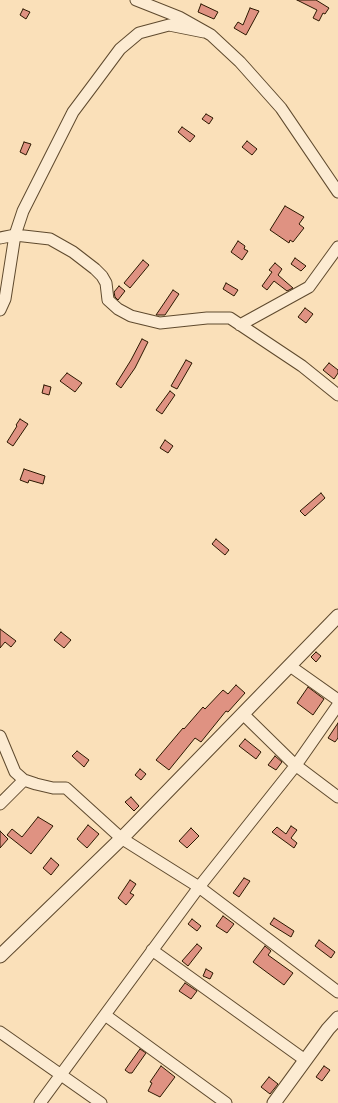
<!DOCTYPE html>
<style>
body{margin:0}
canvas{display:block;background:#fae0b9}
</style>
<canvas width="338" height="1103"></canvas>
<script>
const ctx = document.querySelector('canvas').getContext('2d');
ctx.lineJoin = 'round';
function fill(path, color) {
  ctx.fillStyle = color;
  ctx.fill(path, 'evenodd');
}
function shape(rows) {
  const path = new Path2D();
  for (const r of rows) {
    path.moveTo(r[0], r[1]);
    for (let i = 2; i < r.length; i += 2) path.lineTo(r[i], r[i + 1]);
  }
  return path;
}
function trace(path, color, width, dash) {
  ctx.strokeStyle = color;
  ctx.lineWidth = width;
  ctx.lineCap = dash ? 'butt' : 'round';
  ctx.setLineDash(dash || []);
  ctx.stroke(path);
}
const building = shape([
 [297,0,316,0,329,8,325,14,323,13,319,21,313,18,317,10,297,0],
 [201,4,218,12,214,19,198,12,201,4],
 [250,8,259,11,246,35,234,28,238,22,243,25,250,8],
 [23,9,30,12,26,19,20,15,23,9],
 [206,114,213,118,209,124,202,119,206,114],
 [182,127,195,136,190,142,178,132,182,127],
 [247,141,257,149,252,155,242,147,247,141],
 [24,142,31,144,26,155,20,152,24,142],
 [285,206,304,217,299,224,304,228,293,242,290,240,289,243,270,230,285,206],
 [238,241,245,246,244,249,248,251,242,260,231,252,238,241],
 [295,258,306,266,301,271,291,264,295,258],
 [143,260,149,265,130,288,124,283,143,260],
 [275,263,282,269,278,275,293,288,287,291,274,281,267,290,262,286,272,272,269,270,275,263],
 [226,283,238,290,234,296,223,289,226,283],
 [119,286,125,291,118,300,115,297,114,292,119,286],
 [173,290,179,294,165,315,156,315,173,290],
 [305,308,313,314,306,323,298,317,305,308],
 [142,339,148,342,135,368,121,388,116,384,131,360,142,339],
 [186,360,192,363,177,389,171,386,186,360],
 [329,363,338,370,338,373,334,379,323,370,329,363],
 [67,373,82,383,75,392,60,381,67,373],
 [44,385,51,387,49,395,42,393,44,385],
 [170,391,175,395,162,414,156,410,170,391],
 [20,419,28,424,13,446,7,442,17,426,16,425,20,419],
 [165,440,173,446,168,453,160,448,165,440],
 [24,469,45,476,43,484,29,480,28,483,20,480,24,469],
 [321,493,325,498,305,516,300,511,321,493],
 [216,539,229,550,225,555,212,544,216,539],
 [0,629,16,641,11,647,5,642,0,648,0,629],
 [61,632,71,640,64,648,54,640,61,632],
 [316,652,321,656,316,662,311,657,316,652],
 [236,685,245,693,228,712,226,711,201,742,195,738,169,770,156,760,183,728,184,729,203,707,205,709,223,690,228,694,236,685],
 [308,687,324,699,313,715,297,703,308,687],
 [338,723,338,738,335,742,328,738,338,723],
 [245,739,261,752,256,759,239,746,245,739],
 [77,751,89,760,84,767,72,756,77,751],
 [275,756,282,762,276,770,268,765,275,756],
 [140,769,146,774,141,780,135,775,140,769],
 [131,797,139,806,134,811,125,802,131,797],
 [38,817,53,826,31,854,7,835,12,829,22,837,38,817],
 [88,825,99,834,87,848,77,839,88,825],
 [291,826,297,830,291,838,297,843,294,848,272,832,277,827,286,834,291,826],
 [191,828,199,836,187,848,179,841,191,828],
 [0,831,8,839,0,848,0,831],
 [51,858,59,865,51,875,43,868,51,858],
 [244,878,250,881,239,897,233,893,244,878],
 [130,880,136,884,130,893,134,895,126,905,118,898,130,880],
 [223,916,234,924,227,933,216,926,223,916],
 [274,918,294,931,291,937,270,924,274,918],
 [192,919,201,926,197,931,188,924,192,919],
 [319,940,335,952,331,958,315,946,319,940],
 [197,944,202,948,188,966,182,961,197,944],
 [265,946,271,951,268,955,293,973,284,985,253,962,265,946],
 [206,969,213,973,210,979,203,976,206,969],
 [185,983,197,991,191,999,179,991,185,983],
 [140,1049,146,1053,132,1073,129,1073,125,1070,140,1049],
 [161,1066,175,1077,160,1097,148,1091,152,1083,150,1082,161,1066],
 [324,1066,330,1070,322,1081,316,1077,324,1066],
 [269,1077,278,1084,270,1094,261,1087,269,1077]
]);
const minor = shape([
 [136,0,179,17,211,35,240,62,281,108,338,192],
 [0,238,15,235,50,239,73,252,95,269,102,276,106,283,108,300,118,309,131,316,160,323,207,318,230,318,302,366,338,395],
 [0,310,5,299,15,235,23,211,73,112,94,84,120,49,139,33,169,25,204,32],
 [240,325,309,287,338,247],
 [290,666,338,700],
 [243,714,294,764,338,797],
 [0,736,15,772,24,780,36,784,53,788,66,788,121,838,199,887,338,992],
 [0,804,24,780],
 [152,950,305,1060],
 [105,1015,226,1103],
 [0,1032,101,1103],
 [40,1103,199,887,296,765,338,705]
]);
const tertiary = shape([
 [0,956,124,836,338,616],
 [274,1103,328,1029,338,1018]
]);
fill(building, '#df9282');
trace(building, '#2b1800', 1);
trace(minor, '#5f4a2e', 13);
trace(tertiary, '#5f4a2e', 15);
trace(minor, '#fcebd2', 11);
trace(tertiary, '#fcebd2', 13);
</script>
